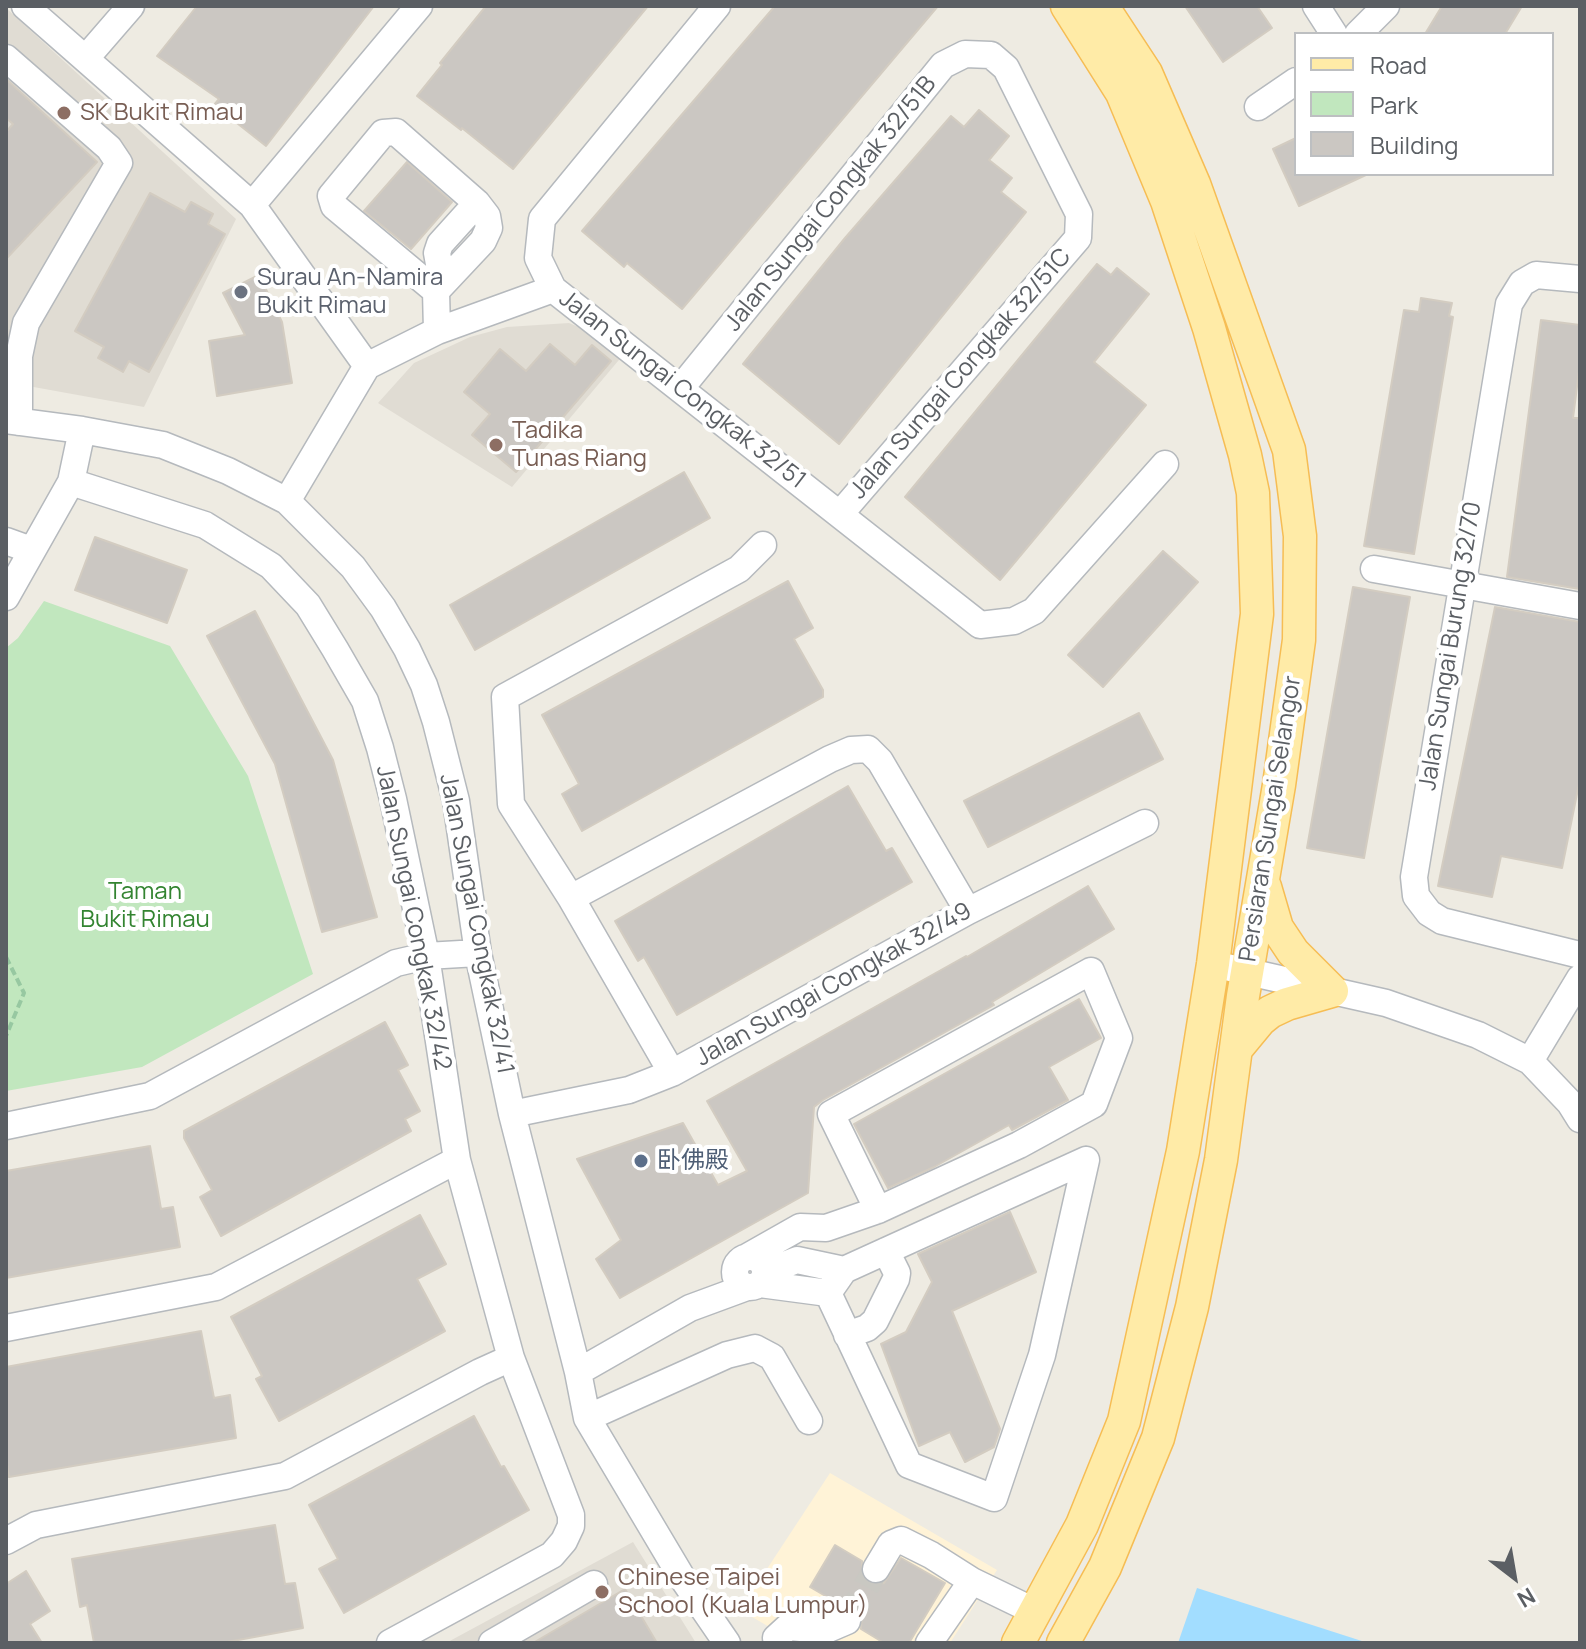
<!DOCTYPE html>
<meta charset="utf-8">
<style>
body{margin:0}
#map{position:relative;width:1586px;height:1649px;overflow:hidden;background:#eeebe2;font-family:Manrope,sans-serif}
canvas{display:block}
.frame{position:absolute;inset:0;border:8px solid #5b5f64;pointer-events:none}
.legend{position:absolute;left:1294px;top:32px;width:260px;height:144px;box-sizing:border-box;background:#fff;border:2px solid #bdbfc1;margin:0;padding:10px 14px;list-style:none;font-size:24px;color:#5b5f64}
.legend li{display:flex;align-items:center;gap:16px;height:40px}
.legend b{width:40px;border:2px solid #bdbfc1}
.north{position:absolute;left:1474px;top:1537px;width:80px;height:80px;-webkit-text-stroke:6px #fff;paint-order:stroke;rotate:149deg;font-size:22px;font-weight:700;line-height:32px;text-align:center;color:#5b5f64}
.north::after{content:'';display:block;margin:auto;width:28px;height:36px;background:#5b5f64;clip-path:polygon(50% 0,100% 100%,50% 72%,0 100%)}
</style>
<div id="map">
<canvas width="1586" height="1649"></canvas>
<div class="frame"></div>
<ul class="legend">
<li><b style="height:10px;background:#ffeba7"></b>Road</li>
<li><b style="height:22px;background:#c1e7be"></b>Park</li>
<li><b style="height:22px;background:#cbc7c2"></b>Building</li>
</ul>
<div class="north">N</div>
</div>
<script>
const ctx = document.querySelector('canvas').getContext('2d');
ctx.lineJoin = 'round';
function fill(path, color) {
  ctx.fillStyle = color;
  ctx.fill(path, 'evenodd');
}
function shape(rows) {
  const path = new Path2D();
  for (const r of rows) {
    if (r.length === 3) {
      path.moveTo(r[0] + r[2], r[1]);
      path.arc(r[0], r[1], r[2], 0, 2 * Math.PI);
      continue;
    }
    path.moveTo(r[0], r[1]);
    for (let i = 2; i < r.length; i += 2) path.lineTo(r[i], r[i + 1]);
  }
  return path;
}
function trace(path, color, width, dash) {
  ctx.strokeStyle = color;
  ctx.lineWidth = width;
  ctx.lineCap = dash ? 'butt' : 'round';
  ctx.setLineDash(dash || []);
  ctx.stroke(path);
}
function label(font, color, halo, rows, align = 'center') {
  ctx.font = font + ' Manrope,"Noto Sans SC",sans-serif';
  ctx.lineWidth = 8;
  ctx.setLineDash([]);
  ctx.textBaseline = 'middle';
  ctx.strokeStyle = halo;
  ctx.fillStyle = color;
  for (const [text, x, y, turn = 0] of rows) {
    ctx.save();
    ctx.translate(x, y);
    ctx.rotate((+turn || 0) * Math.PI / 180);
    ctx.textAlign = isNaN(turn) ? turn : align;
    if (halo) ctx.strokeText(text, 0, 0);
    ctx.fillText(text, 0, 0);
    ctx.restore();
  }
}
const commercial = shape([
 [830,1473,997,1570,950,1643,797,1643,740,1610]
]);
const education = shape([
 [6,8,236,219,144,407,6,382],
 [569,323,629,348,512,487,378,403,414,363,470,337,507,327],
 [633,1542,696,1643,446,1643]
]);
const green = shape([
 [44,601,170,646,248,776,313,974,142,1067,6,1091,6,648,18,638]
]);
const water = shape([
 [1197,1588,1368,1643,1178,1643]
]);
const building = shape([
 [197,6,374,6,266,146,214,105,219,99,157,56,197,6],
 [486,6,648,6,513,169,462,128,461,130,417,96,442,65,440,63,486,6],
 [775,6,938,6,682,309,627,263,624,267,582,231,775,6],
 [1185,6,1257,6,1272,28,1223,62,1185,6],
 [1442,6,1522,6,1505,34,1425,34,1442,6],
 [6,79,97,162,6,259,6,132,13,124,6,118,6,79],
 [979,110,1009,136,989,160,1012,178,1001,192,1026,212,839,444,743,364,845,238,951,116,964,127,979,110],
 [1296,138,1296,174,1368,174,1299,206,1273,149,1296,138],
 [407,162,452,202,411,249,364,211,407,162],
 [150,193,185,212,191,202,213,214,208,224,225,234,149,372,129,361,123,372,98,358,104,347,75,331,150,193],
 [1097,264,1111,275,1117,268,1149,294,1094,362,1146,405,1000,580,905,497,1097,264],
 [259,275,282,322,292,383,217,396,209,341,245,335,223,293,259,275],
 [1421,298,1452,303,1449,316,1453,317,1414,554,1364,546,1404,310,1419,312,1421,298],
 [1541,320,1580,325,1580,363,1573,418,1580,418,1580,589,1507,577,1541,320],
 [550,344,575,365,592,345,611,361,516,472,472,435,490,414,464,392,500,349,526,371,550,344],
 [684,472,710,518,475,650,450,605,684,472],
 [95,537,187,570,167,623,75,590,95,537],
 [1163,551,1198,582,1103,687,1068,655,1163,551],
 [788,581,813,628,794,639,823,690,823,697,582,831,562,794,579,784,542,715,788,581],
 [1353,587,1410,597,1364,858,1307,848,1353,587],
 [1495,607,1580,622,1580,779,1562,868,1501,856,1492,897,1438,886,1495,607],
 [255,611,333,760,377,917,322,932,275,764,207,636,255,611],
 [1139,713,1163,759,988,847,964,801,1139,713],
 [848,786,886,851,892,848,912,882,677,1015,644,957,638,961,615,921,848,786],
 [1088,886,1114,929,992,1002,994,1005,823,1100,814,1107,808,1193,620,1298,596,1259,621,1240,577,1159,683,1123,718,1185,747,1171,707,1101,966,956,967,957,1088,886],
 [1079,999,1101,1038,1049,1067,1068,1100,1012,1130,1009,1125,934,1167,888,1188,854,1124,1079,999],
 [385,1022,408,1065,398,1070,420,1111,405,1119,411,1131,221,1236,200,1197,212,1190,184,1138,184,1131,385,1022],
 [150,1146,161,1209,173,1207,180,1247,6,1278,6,1171,150,1146],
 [1010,1212,1036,1272,952,1311,1000,1429,994,1447,965,1462,950,1432,919,1446,881,1344,906,1332,932,1282,918,1254,1010,1212],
 [420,1215,446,1264,417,1279,445,1331,279,1421,256,1379,262,1376,231,1317,420,1215],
 [201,1331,214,1398,230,1395,236,1438,9,1477,6,1458,6,1367,201,1331],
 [474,1416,501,1467,504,1466,529,1510,344,1613,319,1569,338,1559,309,1505,474,1416],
 [275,1525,285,1584,295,1583,303,1628,222,1643,94,1643,87,1605,80,1607,72,1559,275,1525],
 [835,1545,862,1561,862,1576,868,1583,876,1585,884,1583,901,1558,945,1583,909,1643,884,1643,861,1629,862,1615,856,1608,848,1605,830,1611,834,1601,810,1587,835,1545],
 [26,1571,50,1611,30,1624,42,1643,6,1643,6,1584,26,1571],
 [625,1589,657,1643,533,1643,625,1589]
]);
const minorTunnel = shape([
 [847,1621,876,1569]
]);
const path = shape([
 [6,957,24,993,6,1036]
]);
const minor = shape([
 [25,6,252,205,367,366],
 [717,6,542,219,538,258,553,289,980,625,1014,621,1034,611,1165,464],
 [1316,6,1334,34],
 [1358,34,1386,6],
 [6,58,109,148,119,163,26,323,19,356,19,422],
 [86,58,131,6],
 [1258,107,1296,81],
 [252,205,419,6],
 [449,277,439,264,437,253,440,244,477,203],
 [1580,279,1536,275,1522,283,1509,304,1414,877,1416,896,1429,913,1442,921,1580,955],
 [436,291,334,206,331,196,383,133,396,132,477,203,487,216,489,228,483,241,436,291,437,331],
 [680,389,943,65,965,54,991,55,1006,68,1079,214,1078,238,840,514],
 [6,420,82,430,163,445,228,471,287,501,353,567,383,608,407,649,424,685,436,722,456,801,478,953,512,1114,578,1372,587,1418,681,1576,727,1643],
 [71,482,205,525,271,566,308,605,335,649,365,701,380,748,393,799,426,956,457,1160,511,1358,571,1515,571,1526,564,1541,552,1555,390,1643],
 [287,501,367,366,437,331,553,289],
 [6,541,31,550],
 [1374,569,1580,606],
 [6,597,71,482,82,430],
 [571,898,830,759,851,750,868,749,880,761,968,911],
 [1213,964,1386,1003,1478,1035,1530,1061,1570,1103,1580,1119],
 [1530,1061,1580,978],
 [672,1073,571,898,511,804,505,697,739,569,763,545],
 [512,1114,629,1090,672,1073,968,911,1145,823],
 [6,1126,150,1096,396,963,426,956,478,953],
 [1086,1160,1042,1355,994,1498,909,1465,828,1293,844,1270,1086,1160],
 [750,1272,15],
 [747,1257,800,1227,826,1228,878,1210,1019,1145,1094,1104,1119,1038,1091,971,831,1114,878,1210],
 [766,1272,797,1260,844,1270],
 [760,1284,828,1293],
 [6,1328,216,1287,457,1160],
 [847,1335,867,1328,875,1321,896,1279,897,1273,886,1251],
 [578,1372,690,1308,747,1287],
 [587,1418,727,1355,755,1348,772,1357,809,1421],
 [6,1541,36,1525,285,1476,480,1372,511,1358],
 [876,1569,891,1544,901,1540,931,1555,972,1581],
 [776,1638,788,1627,826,1630,847,1621],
 [492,1643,594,1584],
 [929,1643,972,1581,1036,1612]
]);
const major = shape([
 [1236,1049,1260,1020,1270,1012,1287,1004,1332,991,1293,952,1277,928,1265,887],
 [1018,1643,1082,1525,1124,1421,1183,1151,1213,964,1257,614,1253,493,1245,455,1209,328,1167,201,1122,93,1067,6],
 [1063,1643,1105,1567,1158,1438,1192,1307,1221,1160,1243,996,1279,785,1299,640,1300,536,1289,450,1194,184,1146,73,1102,6]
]);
const markers = [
 [64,113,8,"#8d6e63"],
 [241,292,8,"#6b7280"],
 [496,445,8,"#8d6e63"],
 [641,1161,8,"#5c6f8a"],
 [602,1592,8,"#8d6e63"]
];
const educationNames = [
 ["SK Bukit Rimau",80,113],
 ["Tadika",512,431],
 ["Tunas Riang",512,459],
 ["Chinese Taipei",618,1578],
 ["School (Kuala Lumpur)",618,1606]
];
const streetNames = [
 ["Jalan Sungai Congkak 32/51B",831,204,-51],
 ["Jalan Sungai Congkak 32/51C",961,374,-49],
 ["Jalan Sungai Congkak 32/51",682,390,38],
 ["Jalan Sungai Burung 32/70",1451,646,-81],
 ["Persiaran Sungai Selangor",1271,819,-81],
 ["Jalan Sungai Congkak 32/42",413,918,79],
 ["Jalan Sungai Congkak 32/41",476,924,79],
 ["Jalan Sungai Congkak 32/49",834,985,-29]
];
const worshipNames = [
 ["Surau An-Namira",257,278],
 ["Bukit Rimau",257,306]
];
const parkNames = [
 ["Taman",145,892],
 ["Bukit Rimau",145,920]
];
const serviceNames = [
 ["卧佛殿",657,1161]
];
fill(commercial, '#fff3d7');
fill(education, '#e0dcd3');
fill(green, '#c1e7be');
fill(water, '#a2ddff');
fill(building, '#cbc7c2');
trace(building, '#d3ccc1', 2);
trace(minorTunnel, '#c9c8c2', 26, [26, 13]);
trace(minor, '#b5b9bd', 29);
trace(major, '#f6bd54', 35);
trace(path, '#97c8a1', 4, [8, 4]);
trace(minor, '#fff', 26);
trace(major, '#ffeba7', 32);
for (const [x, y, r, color] of markers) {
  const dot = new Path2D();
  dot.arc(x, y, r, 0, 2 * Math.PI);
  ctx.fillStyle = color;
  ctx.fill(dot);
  trace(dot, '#fff', 3);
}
label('24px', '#785e54', '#fff', educationNames, 'left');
label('24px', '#5b5f64', '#fff', streetNames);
label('24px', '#5b616d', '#fff', worshipNames, 'left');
label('24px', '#338431', '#fff', parkNames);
label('24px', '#4e5e75', '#fff', serviceNames, 'left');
</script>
